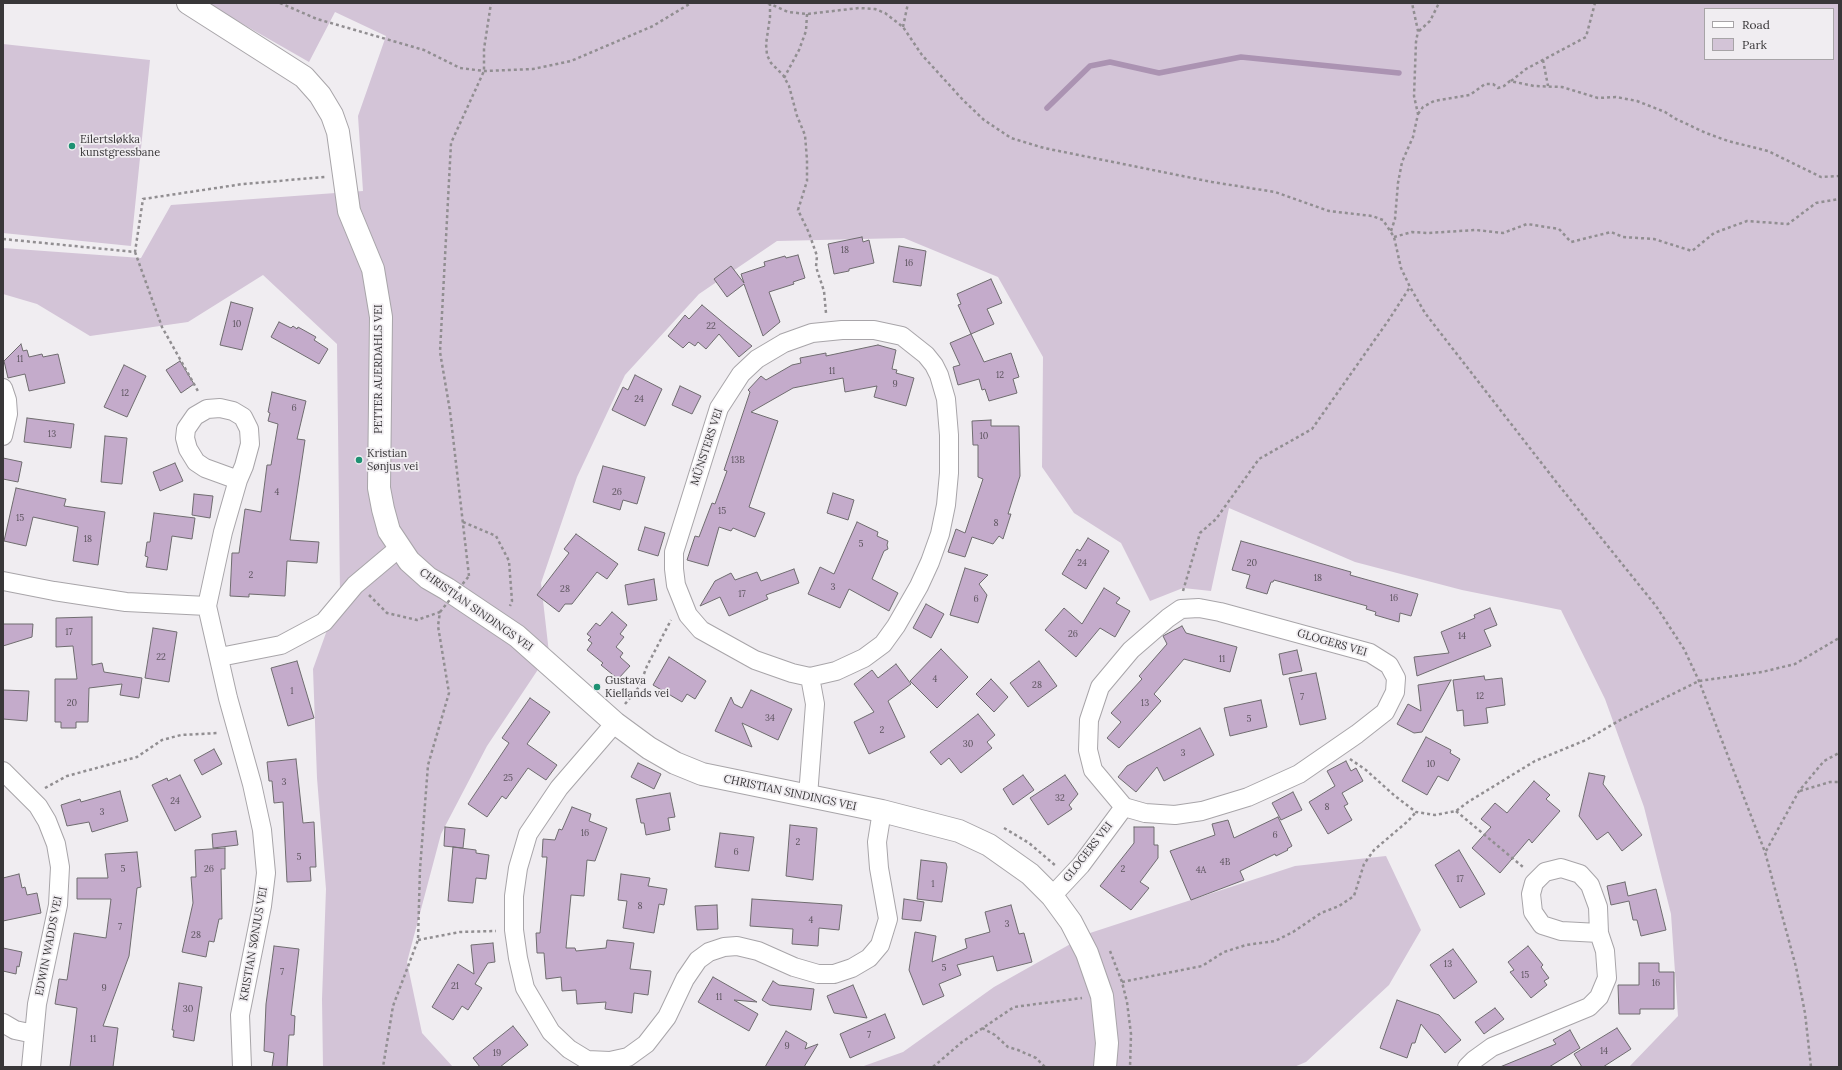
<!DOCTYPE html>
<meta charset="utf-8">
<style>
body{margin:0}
#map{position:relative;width:1842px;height:1070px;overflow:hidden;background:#f0edf1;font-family:Lora,serif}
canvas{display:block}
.frame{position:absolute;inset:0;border:4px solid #393739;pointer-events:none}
.legend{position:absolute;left:1704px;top:8px;width:130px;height:52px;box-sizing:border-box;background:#f0edf1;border:1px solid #a7a4a7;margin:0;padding:5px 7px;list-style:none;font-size:12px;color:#393739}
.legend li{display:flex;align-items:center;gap:8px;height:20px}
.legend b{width:20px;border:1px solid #a7a4a7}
</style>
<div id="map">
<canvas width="1842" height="1070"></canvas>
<div class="frame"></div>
<ul class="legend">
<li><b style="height:5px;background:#fff"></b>Road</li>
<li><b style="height:11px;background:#d3c4d7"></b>Park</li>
</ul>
</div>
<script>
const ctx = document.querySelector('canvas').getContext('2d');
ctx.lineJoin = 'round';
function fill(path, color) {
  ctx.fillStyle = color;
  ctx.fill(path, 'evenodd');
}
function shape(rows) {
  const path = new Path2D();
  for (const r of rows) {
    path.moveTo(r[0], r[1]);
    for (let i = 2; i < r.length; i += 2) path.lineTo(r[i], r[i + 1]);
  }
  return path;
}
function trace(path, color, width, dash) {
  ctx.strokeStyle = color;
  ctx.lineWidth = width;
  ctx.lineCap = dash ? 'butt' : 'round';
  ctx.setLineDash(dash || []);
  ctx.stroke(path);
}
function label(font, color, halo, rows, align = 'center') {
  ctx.font = font + ' Lora,serif';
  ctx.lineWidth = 3.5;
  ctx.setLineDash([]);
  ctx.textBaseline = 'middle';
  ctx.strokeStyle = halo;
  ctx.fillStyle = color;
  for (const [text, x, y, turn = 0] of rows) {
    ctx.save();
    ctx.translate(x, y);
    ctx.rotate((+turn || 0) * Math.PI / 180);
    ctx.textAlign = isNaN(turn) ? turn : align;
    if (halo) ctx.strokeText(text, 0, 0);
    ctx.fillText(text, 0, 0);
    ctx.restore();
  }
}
const green = shape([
 [206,3,1839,3,1839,1067,1629,1067,1678,1016,1671,914,1644,807,1605,699,1561,610,1462,590,1355,562,1229,508,1211,591,1183,588,1150,601,1121,543,1074,513,1042,467,1043,357,998,277,904,238,777,241,699,294,625,375,577,477,541,583,549,653,487,746,441,834,407,962,422,1033,453,1067,323,1067,322,999,326,889,317,778,313,669,340,594,337,344,263,275,188,322,90,336,37,304,3,294,3,248,141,258,171,205,363,191,358,116,386,36,335,12,309,62],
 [1705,9,1833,9,1833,59,1705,59],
 [3,44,150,60,131,246,3,233],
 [1386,856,1421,930,1389,985,1306,1062,1294,1067,861,1067,903,1052,994,987,1090,933,1295,866]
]);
const stream = shape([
 [1047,108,1090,66,1110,62,1159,73,1241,57,1399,73]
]);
const building = shape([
 [862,237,863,242,869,240,874,263,849,269,849,271,834,274,828,244,862,237],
 [899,246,926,251,921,286,893,282,899,246],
 [798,255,805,278,793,282,794,284,769,292,780,322,763,336,744,284,727,297,714,279,731,266,744,283,741,274,765,266,764,262,785,256,786,258,798,255],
 [991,279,1002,303,987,309,994,324,971,334,958,305,961,304,957,294,991,279],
 [231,302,253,308,242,350,220,345,231,302],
 [702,305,726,325,752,346,739,357,719,334,706,349,698,342,695,346,689,342,683,348,668,336,685,315,689,319,702,305],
 [279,322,291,328,293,326,297,329,298,327,316,337,314,340,328,349,319,364,271,337,279,322],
 [971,334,984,362,1011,353,1019,377,1013,379,1017,393,989,401,985,389,982,390,979,379,958,385,953,367,960,365,950,343,971,334],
 [21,344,23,351,27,350,29,357,42,354,43,357,58,354,65,383,29,391,25,374,8,378,4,361,21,344],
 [878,345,896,350,892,369,897,370,896,373,914,378,906,406,874,397,877,386,845,392,843,378,793,388,751,412,778,421,749,507,765,513,755,537,733,528,731,531,719,527,708,566,687,560,695,536,699,537,712,503,715,504,727,471,724,470,750,392,748,390,761,376,766,380,792,365,801,363,800,358,826,353,826,356,878,345],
 [180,361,194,384,181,393,166,370,180,361],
 [124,365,146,376,127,417,104,407,124,365],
 [635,375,662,389,645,426,612,410,623,387,628,390,635,375],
 [680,386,701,396,692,414,672,405,680,386],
 [272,392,306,401,297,439,305,440,290,540,319,542,317,563,287,561,285,596,249,594,249,597,230,596,232,553,239,553,245,509,261,512,267,465,271,465,278,424,268,421,270,413,268,412,272,392],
 [27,418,74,424,71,448,24,442,27,418],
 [991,420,991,426,1019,426,1020,476,1008,514,1011,514,1003,539,999,536,993,544,972,537,965,557,948,552,956,529,965,533,983,479,978,477,978,445,973,445,972,421,991,420],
 [105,436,127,438,122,484,101,482,105,436],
 [3,458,22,462,18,482,3,479,3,458],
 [175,463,183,481,160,491,153,472,175,463],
 [603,466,645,477,637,504,623,500,620,510,593,502,603,466],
 [16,488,66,499,64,506,105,512,98,565,73,561,78,527,33,517,26,546,4,541,16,488],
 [833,493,854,500,848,520,827,513,833,493],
 [194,494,213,496,210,518,192,515,194,494],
 [154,513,195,518,192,539,172,536,167,570,146,567,148,557,145,556,147,542,150,542,154,513],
 [857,522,878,532,877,536,888,541,887,545,888,549,884,551,872,579,898,593,889,611,849,589,840,608,808,594,820,567,834,574,857,522],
 [645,527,665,533,658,556,638,550,645,527],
 [576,534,618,564,607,579,597,572,572,604,565,604,559,612,537,595,569,553,564,549,576,534],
 [1088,538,1109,551,1086,589,1062,574,1077,549,1080,551,1088,538],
 [1241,541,1351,572,1350,575,1418,594,1411,616,1400,613,1399,622,1375,615,1376,612,1366,609,1367,606,1274,580,1273,582,1271,582,1267,594,1246,588,1250,575,1232,570,1241,541],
 [965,568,988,575,979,584,987,595,978,623,950,615,965,568],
 [794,569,799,583,766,595,768,599,729,616,720,597,700,606,715,581,731,573,735,580,757,572,761,581,794,569],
 [654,579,657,600,628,605,625,585,654,579],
 [1104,588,1120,598,1116,603,1130,611,1115,637,1100,628,1076,657,1045,630,1064,608,1082,624,1104,588],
 [926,604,944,614,931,638,913,628,926,604],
 [1490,608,1497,625,1484,630,1491,646,1417,676,1414,657,1449,653,1441,632,1475,618,1474,615,1490,608],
 [612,612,627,625,620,634,624,637,616,647,623,653,620,657,630,666,618,679,601,665,603,663,587,650,592,643,588,640,591,637,587,634,596,623,600,626,612,612],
 [92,617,92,665,102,663,104,672,142,678,139,698,120,695,122,684,89,688,88,722,76,722,76,728,61,728,61,722,55,722,55,679,77,679,73,646,56,647,56,618,92,617],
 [3,624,33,624,32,637,3,646,3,624],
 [1182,626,1186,633,1237,647,1230,672,1184,659,1154,694,1161,701,1119,748,1107,738,1121,722,1111,713,1142,679,1139,676,1167,644,1163,636,1182,626],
 [153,628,177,632,169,682,145,678,153,628],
 [941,649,968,677,937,708,910,681,941,649],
 [1297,650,1302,671,1283,675,1279,654,1297,650],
 [669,657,706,681,695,699,687,694,682,702,653,685,669,657],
 [297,661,314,718,288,726,271,668,297,661],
 [1039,661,1057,686,1028,707,1010,683,1039,661],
 [896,664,911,684,888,701,905,737,869,754,854,722,874,712,854,684,872,670,878,678,896,664],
 [1316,673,1326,719,1300,725,1289,678,1316,673],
 [1484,676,1485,680,1502,678,1505,705,1486,708,1488,723,1464,726,1463,710,1457,711,1453,680,1484,676],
 [991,679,1008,697,994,712,976,694,991,679],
 [1451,680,1422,732,1414,733,1397,724,1408,704,1421,711,1418,685,1451,680],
 [3,690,29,691,27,721,3,719,3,690],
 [751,690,792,709,778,740,742,723,752,747,715,731,731,697,734,704,742,708,751,690],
 [530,698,550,712,527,744,557,765,546,780,528,768,506,799,502,796,487,817,468,804,509,743,502,738,530,698],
 [1261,700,1267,727,1230,736,1224,708,1261,700],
 [978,714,995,735,987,742,992,748,961,773,949,758,941,765,930,752,978,714],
 [1200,728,1214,755,1164,781,1157,767,1136,792,1118,777,1127,766,1200,728],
 [1426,737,1451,750,1450,753,1460,759,1448,781,1438,776,1427,795,1402,781,1426,737],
 [214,749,222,764,202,775,194,760,214,749],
 [296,759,303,823,314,822,316,867,310,867,311,881,287,882,283,802,274,803,272,781,269,781,267,762,296,759],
 [1346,761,1351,771,1356,768,1363,781,1342,793,1348,804,1344,806,1352,820,1328,834,1309,802,1335,786,1327,771,1346,761],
 [638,763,661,774,654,789,631,777,638,763],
 [1589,773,1605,776,1603,784,1642,835,1622,851,1608,832,1597,840,1579,816,1589,773],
 [180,775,201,817,175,831,152,785,167,778,168,781,180,775],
 [1023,775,1034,790,1013,805,1003,789,1023,775],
 [1065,775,1078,794,1069,805,1072,809,1048,825,1030,798,1065,775],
 [1534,781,1550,795,1546,799,1560,811,1532,843,1529,839,1500,873,1472,848,1491,827,1481,819,1495,803,1507,813,1534,781],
 [120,791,128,821,92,832,89,822,67,826,61,805,80,799,81,802,120,791],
 [1293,792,1302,810,1281,820,1272,803,1293,792],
 [670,793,675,817,668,818,670,830,646,835,644,823,641,823,636,799,670,793],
 [572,807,591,814,589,821,607,828,595,861,587,860,584,896,571,895,566,948,575,948,576,951,606,948,607,940,634,943,630,969,651,971,648,995,634,993,632,1013,605,1009,606,1002,577,1004,576,990,562,991,561,977,546,979,544,953,537,953,536,933,540,933,547,857,542,857,543,839,555,840,559,829,562,830,572,807],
 [1278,817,1292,846,1287,849,1288,850,1276,856,1275,854,1240,871,1244,880,1191,900,1170,851,1215,835,1212,824,1228,820,1234,838,1278,817],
 [790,825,817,828,813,880,786,876,790,825],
 [445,827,465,829,463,848,444,846,445,827],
 [1134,827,1154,827,1154,845,1158,845,1158,858,1140,882,1149,888,1131,910,1100,886,1134,843,1134,827],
 [236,831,238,845,213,848,212,834,236,831],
 [720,833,754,837,749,871,715,867,720,833],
 [453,847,476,850,476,853,489,855,486,879,476,878,473,903,448,901,453,847],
 [225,848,225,869,221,869,222,919,219,919,214,942,209,941,206,957,182,952,193,903,191,877,196,877,195,850,225,848],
 [1459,850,1485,894,1460,908,1435,865,1459,850],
 [137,852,141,887,137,888,129,956,103,1026,118,1028,113,1067,70,1067,77,1008,55,1004,59,979,67,980,74,933,106,938,111,899,77,899,77,878,108,878,105,854,137,852],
 [921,860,946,863,947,867,942,902,917,899,921,860],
 [19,874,22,888,25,887,27,895,37,893,41,913,3,921,3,878,19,874],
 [621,874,650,878,648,886,667,889,664,905,659,904,654,933,623,928,627,901,618,900,621,874],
 [1625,882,1628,896,1656,889,1666,930,1641,936,1637,920,1633,920,1629,901,1611,905,1607,886,1625,882],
 [752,899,842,905,839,930,819,928,818,946,792,944,793,929,750,926,752,899],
 [904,899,924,902,921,921,902,919,904,899],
 [717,905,718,929,697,930,695,906,717,905],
 [1011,905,1019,934,1024,933,1032,962,997,971,993,956,957,965,961,975,939,984,944,996,923,1005,909,970,915,932,936,936,932,962,967,948,965,939,990,932,985,912,1011,905],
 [493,943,495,962,488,963,475,984,482,988,468,1010,462,1006,453,1020,432,1007,458,964,474,974,471,945,493,943],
 [274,946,299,949,291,1015,295,1016,294,1035,289,1035,287,1067,272,1067,274,1053,264,1051,266,1004,274,946],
 [1528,946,1543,965,1541,967,1549,978,1544,981,1547,985,1531,998,1510,972,1514,970,1508,962,1528,946],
 [3,948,22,952,19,967,17,966,16,974,3,971,3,948],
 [1453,949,1477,982,1454,999,1430,965,1453,949],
 [1639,963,1659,963,1659,972,1674,972,1674,1009,1640,1009,1640,1014,1619,1014,1618,985,1639,985,1639,963],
 [713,977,757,1002,734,1000,758,1014,749,1031,698,1002,713,977],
 [773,981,779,985,814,989,811,1010,770,1005,762,1000,773,981],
 [179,983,202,987,194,1041,173,1037,174,1030,172,1030,179,983],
 [853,985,867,1018,834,1013,827,996,853,985],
 [1397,1000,1439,1015,1461,1040,1445,1053,1421,1024,1415,1043,1412,1043,1407,1058,1380,1048,1397,1000],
 [1495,1008,1504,1019,1484,1034,1475,1022,1495,1008],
 [885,1014,895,1038,850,1058,840,1034,885,1014],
 [513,1026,528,1045,500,1067,480,1067,473,1058,513,1026],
 [1617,1028,1631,1049,1603,1067,1582,1067,1574,1054,1617,1028],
 [1570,1030,1580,1048,1549,1067,1500,1067,1556,1044,1553,1040,1570,1030],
 [786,1031,807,1043,805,1049,818,1044,804,1067,765,1067,786,1031]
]);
const path = shape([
 [280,3,317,19,424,50,460,68,484,71,533,69,571,61,653,26,691,3],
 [768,3,788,12,807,14,859,8,875,9,885,13,903,27,922,55,963,100,984,120,1011,138,1044,148,1212,182,1275,192,1329,211,1372,216,1383,220,1394,237,1401,268,1410,287,1425,313,1557,483,1656,606,1684,649,1699,681,1765,852,1796,967,1805,1013,1811,1067],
 [770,3,770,17,766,44,767,55,771,63,783,75,789,86,797,116,805,135,807,160,807,181,798,210,809,233,817,256,816,267,824,291,826,313],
 [903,27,908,3],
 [1419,31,1430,21,1439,3],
 [1543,60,1548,86],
 [784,78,799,50,806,31,807,14],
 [1511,81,1526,69,1586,37,1595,3],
 [1418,114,1423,107,1434,101,1470,95,1485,84,1493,84,1498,88,1504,86,1510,81,1534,86,1562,87,1598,98,1616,97,1637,101,1665,112,1676,119,1706,133,1728,141,1768,151,1821,177,1839,176],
 [1391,231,1395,219,1398,183,1402,162,1413,137,1418,114,1414,96,1416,42,1418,31,1412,3],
 [1394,237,1412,232,1428,233,1476,230,1503,233,1527,224,1559,229,1571,242,1611,232,1623,237,1654,239,1692,251,1714,233,1747,221,1788,224,1816,203,1839,199],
 [3,239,135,252,143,199,243,184,325,177],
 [135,252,162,327,199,393],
 [463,522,496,536,509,561,512,601,510,606],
 [469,576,450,411,440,352,451,143,484,71,484,49,491,3],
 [1183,591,1200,533,1216,519,1259,459,1312,429,1388,321,1410,287],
 [369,595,387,613,417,620,440,612,438,626,449,693,428,765,420,869,418,940,393,1006,383,1067],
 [625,704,639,687,647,666,671,620],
 [1350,759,1366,770,1395,796,1416,812,1435,815,1456,811,1468,802,1535,761,1586,740,1622,719,1699,681,1762,672,1795,664,1839,638],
 [45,788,67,776,137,757,162,740,181,735,218,733],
 [1800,791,1830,782,1839,782],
 [1456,811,1523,867],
 [1004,828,1029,843,1056,866],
 [1766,851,1799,791,1824,761,1839,753],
 [418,940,460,932,496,931],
 [1110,951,1122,982,1127,1002,1131,1034,1130,1067],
 [1122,982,1202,966,1224,952,1246,945,1275,941,1293,932,1321,913,1339,906,1354,896,1364,864,1374,850,1408,821,1416,812],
 [982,1028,995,1035,1008,1047,1018,1050,1036,1058,1045,1067],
 [933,1067,962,1042,1014,1007,1082,998]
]);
const minor = shape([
 [842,330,874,330,902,336,926,355,934,365,939,375,946,399,949,435,949,473,946,505,940,534,930,562,919,586,896,626,883,644,864,658,836,671,810,677,792,673,755,660,701,630,688,615,676,585,674,569,674,552,719,408,741,374,757,359,784,343,812,333,842,330],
 [3,388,7,400,8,414,3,436],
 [238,480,205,468,196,462,188,449,185,438,186,429,195,416,207,409,220,408,233,411,243,417,249,429,250,444,244,466,238,480,223,532,207,606,228,698,252,784,262,830,266,873,262,906,240,1015,242,1067],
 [3,581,54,591,126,602,207,606],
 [1199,608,1220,612,1370,653,1389,665,1396,678,1395,692,1385,712,1357,734,1299,774,1248,797,1202,811,1175,815,1145,813,1124,807,1093,770,1088,750,1089,720,1100,687,1131,650,1168,618,1181,609,1199,608],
 [220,657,281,645,324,622,355,585,399,548],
 [615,723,559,788,528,834,518,868,514,896,514,930,518,958,525,988,551,1032,569,1049,587,1060,610,1061,628,1057,646,1044,667,1017,685,979,698,960,709,952,724,947,737,946,758,951,794,967,818,974,834,974,852,968,869,958,880,945,888,919,879,868,877,842,882,811],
 [3,771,38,806,47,821,56,844,60,867,58,905,37,1004,31,1067],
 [808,796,815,704,810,677],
 [1052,896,1081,865,1124,807],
 [3,1023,15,1030,34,1034],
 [1467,1067,1474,1060,1492,1047,1589,1007,1599,997,1607,978,1605,951,1599,933,1598,907,1590,885,1580,874,1561,868,1545,872,1534,883,1531,894,1533,912,1542,925,1561,931,1599,933]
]);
const tertiary = shape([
 [188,3,304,77,320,95,332,115,338,132,349,211,373,269,381,317,379,488,383,509,389,531,409,561,428,578,447,589,517,636,615,723,649,748,675,763,702,774,882,811,959,831,989,845,1030,874,1052,896,1071,922,1087,953,1102,996,1107,1043,1105,1067]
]);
const pathBridge = shape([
 [440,612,469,576]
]);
const markers = [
 [72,146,4,"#1e9173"],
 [359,460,4,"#1e9173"],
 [597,687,4,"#1e9173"]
];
const numberNames = [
 ["18",845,250],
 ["16",909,263],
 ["10",237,324],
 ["22",711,326],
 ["11",20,359],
 ["11",832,371],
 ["12",1000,375],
 ["9",895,384],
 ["12",125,393],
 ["24",639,399],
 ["6",294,408],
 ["13",52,434],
 ["10",984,436],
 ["13B",738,460],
 ["4",277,492],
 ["26",617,492],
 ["15",722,511],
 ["15",20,518],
 ["8",996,523],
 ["18",88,539],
 ["5",861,544],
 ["24",1082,563],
 ["20",1252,563],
 ["2",251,575],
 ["18",1318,578],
 ["3",833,587],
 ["28",565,589],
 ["17",742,594],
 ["16",1394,598],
 ["6",976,599],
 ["17",69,632],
 ["26",1073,634],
 ["14",1462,636],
 ["22",161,657],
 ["11",1222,659],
 ["4",935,679],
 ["28",1037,685],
 ["1",292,691],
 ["12",1480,696],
 ["7",1302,697],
 ["20",72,703],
 ["13",1145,703],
 ["34",770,718],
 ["5",1249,719],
 ["2",882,730],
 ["30",968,744],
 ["3",1183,753],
 ["10",1431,764],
 ["25",508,778],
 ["3",284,782],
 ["32",1060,798],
 ["24",175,801],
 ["8",1327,807],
 ["3",102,812],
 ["16",585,833],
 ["6",1275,835],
 ["2",798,842],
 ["6",736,852],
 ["5",299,857],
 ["4B",1225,862],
 ["5",123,869],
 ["26",209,869],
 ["2",1123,869],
 ["4A",1201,870],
 ["17",1460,879],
 ["1",933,884],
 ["8",640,906],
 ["4",811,920],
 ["3",1007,924],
 ["7",120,927],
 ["28",196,935],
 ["13",1448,964],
 ["5",944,968],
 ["7",282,972],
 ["15",1525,975],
 ["16",1656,983],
 ["21",455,986],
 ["9",104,988],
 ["11",719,997],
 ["30",188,1009],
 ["7",869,1035],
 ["11",93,1039],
 ["9",787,1046],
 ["14",1604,1051],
 ["19",497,1053]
];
const poiNames = [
 ["Eilertsløkka",80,140],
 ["kunstgressbane",80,153],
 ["Kristian",367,454],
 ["Sønjus vei",367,467],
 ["Gustava",605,681],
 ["Kiellands vei",605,694]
];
const streetNames = [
 ["PETTER AUERDAHLS VEI",379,369,-90],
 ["MÜNSTERS VEI",707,447,-72],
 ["CHRISTIAN SINDINGS VEI",476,610,35],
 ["GLOGERS VEI",1332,643,16],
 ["CHRISTIAN SINDINGS VEI",790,793,12],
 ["GLOGERS VEI",1088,852,-52],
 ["KRISTIAN SØNJUS VEI",254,944,-80],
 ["EDWIN WADDS VEI",49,946,-79]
];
fill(green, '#d3c4d7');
trace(stream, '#ab93b2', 5.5);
fill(building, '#c4abcb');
trace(building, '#6f6c6f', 1);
trace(minor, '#a8a5a9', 20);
trace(tertiary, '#a8a5a9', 24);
trace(path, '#918e91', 2.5, [3, 3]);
trace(minor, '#fff', 18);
trace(tertiary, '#fff', 22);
trace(pathBridge, '#918e91', 2.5, [3, 3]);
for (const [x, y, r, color] of markers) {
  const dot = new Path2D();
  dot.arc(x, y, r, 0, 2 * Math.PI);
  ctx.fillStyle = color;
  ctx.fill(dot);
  trace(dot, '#f0edf1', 1.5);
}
label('9px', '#5c545e', null, numberNames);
label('11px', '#393739', '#f0edf1', poiNames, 'left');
label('11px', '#393739', '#f0edf1', streetNames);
</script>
